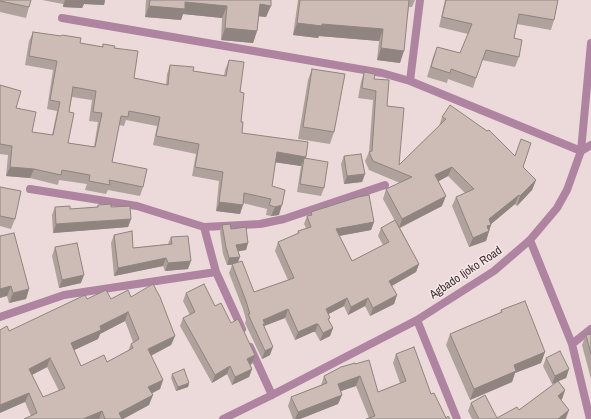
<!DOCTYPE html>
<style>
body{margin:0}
canvas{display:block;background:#ecd9da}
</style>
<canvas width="591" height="419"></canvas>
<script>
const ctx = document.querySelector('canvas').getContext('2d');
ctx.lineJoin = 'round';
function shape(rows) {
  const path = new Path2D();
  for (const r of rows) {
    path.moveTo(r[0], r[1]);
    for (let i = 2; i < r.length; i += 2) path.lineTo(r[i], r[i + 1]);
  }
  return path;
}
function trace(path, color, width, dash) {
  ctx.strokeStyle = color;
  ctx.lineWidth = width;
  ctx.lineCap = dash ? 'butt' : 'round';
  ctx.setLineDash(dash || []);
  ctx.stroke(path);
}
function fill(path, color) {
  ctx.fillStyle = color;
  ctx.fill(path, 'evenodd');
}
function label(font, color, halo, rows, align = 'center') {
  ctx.font = font + ' "Archivo Narrow",sans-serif';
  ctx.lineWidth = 3;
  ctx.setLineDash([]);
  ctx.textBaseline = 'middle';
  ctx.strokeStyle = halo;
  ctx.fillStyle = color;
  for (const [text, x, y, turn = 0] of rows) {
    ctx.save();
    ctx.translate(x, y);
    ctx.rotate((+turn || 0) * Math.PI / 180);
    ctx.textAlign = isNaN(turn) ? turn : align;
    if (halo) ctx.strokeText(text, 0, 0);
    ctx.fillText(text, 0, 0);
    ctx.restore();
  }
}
const street = shape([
 [62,18,382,73,410,81,581,151,591,145],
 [410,81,420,0],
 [30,189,137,206,204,227,260,224,284,219,385,185],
 [204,227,216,272,242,329],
 [530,240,572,344,590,419],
 [0,317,64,295,216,272],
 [417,320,457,419],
 [572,344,591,329],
 [250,347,272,395],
 [223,419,272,395,417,320,494,271,530,240,557,208,567,190,581,151,591,43]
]);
const wall = shape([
 [0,0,29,7,26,18,0,12],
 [42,0,105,0,104,5,84,4,82,8,63,7,63,4],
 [146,0,271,0,266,17,259,16,257,31,253,43,221,40,222,18,183,14,181,20,145,17],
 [298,0,415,0,412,7,409,7,400,63,377,60,379,41,319,36,318,38,293,35],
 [445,0,558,0,554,20,551,30,517,24,514,38,519,57,515,67,482,60,473,88,448,79,447,83,427,77,433,57,437,47,460,53,468,34,439,27],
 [33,32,80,43,102,47,103,44,114,48,134,78,166,85,167,74,170,65,193,71,224,76,225,70,229,60,240,92,242,133,306,158,324,188,321,196,297,192,301,166,275,162,272,186,279,215,271,216,266,215,267,209,243,203,240,214,216,211,219,181,192,176,196,154,153,145,157,126,126,120,124,126,119,125,112,162,143,187,140,196,108,190,106,194,85,190,87,184,59,180,58,185,30,178,6,176,8,155,0,154,0,85,16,108,32,132,52,135,57,111,47,109,53,70,25,65,29,41],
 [72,97,92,100,89,121,98,122,94,147,68,143,69,112],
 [312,69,334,132,330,144,298,139,308,80],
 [364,72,374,79,387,106,399,165,439,126,442,117,523,167,536,180,532,190,517,206,515,204,491,224,486,241,469,247,452,206,456,197,465,193,448,176,438,181,442,206,400,228,419,264,416,272,392,286,397,295,394,304,370,316,365,306,348,315,344,306,328,314,329,321,333,328,330,336,320,341,315,332,313,332,295,340,285,318,264,326,270,355,262,359,245,323,246,320,243,309,229,273,232,265,227,265,223,254,220,232,222,225,248,243,246,250,238,251,240,257,238,262,254,292,288,280,275,251,278,242,297,234,298,231,306,228,304,224,307,216,310,215,311,212,374,222,371,230,339,236,352,261,383,245,378,236,381,228,395,221,383,199,386,189,400,183,369,170,365,161,369,152,373,100,358,98,361,82],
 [344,156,365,174,362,182,344,184,341,164],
 [0,187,15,219,11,229,0,226],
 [98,205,111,207,131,219,128,227,53,233,52,215,55,207,70,209,97,207],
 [114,235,133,248,168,244,171,237,188,269,165,271,163,266,114,276,111,243],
 [0,236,29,289,26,299,9,303,7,296],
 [55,247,81,283,59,288,52,256],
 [186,293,215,306,252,364,250,364,252,369,249,377,232,385,227,374,212,383,180,326,183,318,190,315,183,301],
 [131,297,175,336,171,345,151,356,163,380,160,389,152,393,149,405,123,419,24,419,31,416,25,402,9,331,87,299,111,299],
 [125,321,133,342,131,344,128,351,107,362,81,366,74,350,98,339,100,334],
 [47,367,59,391,43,397,32,375],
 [501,310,545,352,541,363,515,373,512,382,470,400,446,345,450,334,500,313],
 [591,334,591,379,582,345,586,335],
 [396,354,431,394,446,418,450,419,369,418,356,386,341,391,342,395,338,404,300,419,293,419,288,406,291,397,321,385,324,376,355,364,378,392,400,383,393,363],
 [546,358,569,369,566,378,558,381,565,390,562,399,561,400,569,410,566,419,472,419,468,411,471,403,497,418,519,410,557,382,552,384,543,366],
 [172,374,189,383,188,387,176,391,171,378]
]);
const shadedWall = shape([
 [65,0,105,0,104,5,84,4,82,8,63,7],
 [185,2,227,6,222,18,183,14,181,20,145,17,149,6],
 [260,4,271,6,266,17,256,16],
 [297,23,322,24,383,29,379,41,319,36,318,38,293,35],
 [225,28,257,31,253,43,221,40],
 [381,48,404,51,400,63,377,60],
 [277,152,306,157,303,165,304,158,301,166,273,162],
 [10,167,34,169,30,178,6,176],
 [452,167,448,176,432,185,435,175],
 [365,174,362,182,344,184,347,176],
 [536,180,532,190,517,206,520,196],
 [519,195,515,204,490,225,491,225,486,241,469,247,473,238,489,219],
 [446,196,442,206,399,228,402,219],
 [219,202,243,205,240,214,216,211],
 [282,205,279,215,271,216,275,207],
 [131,219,128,227,53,233,56,224],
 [374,222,371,230,333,237,336,229],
 [248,243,246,250,234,252,236,245],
 [240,257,237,264,227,265,229,258],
 [166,258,163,266,114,276,118,268],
 [191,261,188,269,165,271,168,263],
 [419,264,416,272,386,289,389,281],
 [84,275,81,283,59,288,62,280],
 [11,286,7,296,0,298,0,289],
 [29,289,26,299,9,303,13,293],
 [397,295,394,304,370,316,373,308],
 [347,298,344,306,323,317,326,309],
 [368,298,365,306,348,315,351,307],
 [288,309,285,318,264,326,263,320],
 [128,312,125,321,100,334,98,339,68,353,71,343,100,326],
 [316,324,318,324,315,332,313,332,295,340,298,332],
 [333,328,330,336,320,341,323,333],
 [175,336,171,345,144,359,148,349],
 [273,347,270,355,262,359,265,351],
 [545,352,541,363,515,373,512,382,470,400,474,389,514,365],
 [255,355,252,364,244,367,247,359],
 [50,358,47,367,26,378,29,369],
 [230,366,227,374,212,383,215,375],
 [252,369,249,377,232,385,235,377],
 [569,369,566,378,552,384,555,376],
 [360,376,356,386,335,393,338,384],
 [163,380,160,389,145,397,148,387],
 [189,383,188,387,176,391,178,387],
 [565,390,562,399,555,404,558,396],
 [29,393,25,402,0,413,0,405],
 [153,395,149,405,123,419,117,419,119,413],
 [342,395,338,404,300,419,295,419,298,412],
 [569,410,565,419,558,419],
 [102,411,99,419,83,419]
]);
const building = shape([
 [0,0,31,0,29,7,0,1,0,0],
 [150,0,271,0,271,6,260,4,257,31,225,28,227,6,185,2,185,9,149,6,150,0],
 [300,0,409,0,404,51,381,48,383,29,322,24,322,26,297,23,300,0],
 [446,0,558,0,554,20,519,14,514,38,522,40,519,57,486,50,476,78,451,69,450,73,431,67,437,47,460,53,472,24,442,17,446,0],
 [33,32,61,36,62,35,81,38,80,43,103,47,103,44,115,46,114,48,138,51,134,78,168,85,170,65,194,67,193,71,226,76,229,60,244,62,240,92,244,93,241,122,243,122,242,133,308,142,306,157,277,152,272,186,285,190,282,205,275,207,269,205,271,199,244,193,243,205,219,202,223,172,195,167,199,144,156,136,160,117,129,111,128,117,121,116,112,162,147,169,143,187,109,180,110,185,89,181,90,175,62,170,61,175,34,169,10,167,12,146,0,144,0,85,21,91,16,108,36,112,32,132,53,135,60,102,50,100,57,61,29,56,33,32],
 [73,87,96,91,93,112,102,113,95,147,68,143,74,113,69,112,73,87],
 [312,69,345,74,334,132,303,127,312,69],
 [364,72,375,74,374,79,389,80,387,106,404,108,399,165,446,119,442,117,450,105,487,131,489,130,515,156,521,139,531,143,523,167,536,180,520,196,519,195,489,219,491,225,487,226,489,231,473,238,456,197,474,189,452,167,435,175,446,196,402,219,386,189,412,177,373,161,369,152,372,151,376,91,362,88,364,72],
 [361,154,365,174,347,176,344,156,361,154],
 [304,158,328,162,324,188,300,184,304,158],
 [0,187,21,191,15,219,0,216,0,187],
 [369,195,374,222,336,229,352,261,389,242,381,228,395,220,419,264,389,281,397,295,373,308,368,298,351,307,347,298,326,309,330,318,328,319,333,328,323,333,318,324,316,324,298,332,288,309,263,320,265,324,263,324,273,347,265,351,248,314,250,314,246,301,232,264,242,261,254,292,294,278,278,242,299,233,298,231,311,227,307,216,312,215,311,212,358,197,369,195],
 [111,204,111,207,130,206,131,219,56,224,55,207,70,206,70,209,98,207,98,205,111,204],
 [230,224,231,229,246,227,248,243,236,245,240,257,229,258,226,247,222,225,230,224],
 [132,231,133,248,172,244,171,237,188,236,191,261,168,263,166,258,118,268,114,235,132,231],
 [14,233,29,289,13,293,11,286,0,289,0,236,14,233],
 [77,243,84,275,62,280,55,247,77,243],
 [153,284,160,297,175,336,148,349,163,380,148,387,153,395,119,413,122,419,105,419,102,411,83,419,24,419,37,413,29,393,0,405,0,330,7,326,9,331,85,295,87,299,106,290,111,299,128,290,131,297,153,284],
 [128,312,139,339,131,344,133,348,107,362,104,355,81,366,71,343,101,330,100,326,128,312],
 [50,358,65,388,43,397,29,369,50,358],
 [204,284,215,306,221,303,231,323,238,319,255,355,247,359,252,369,235,377,230,366,215,375,183,318,195,312,186,293,204,284],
 [525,301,545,352,514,365,516,371,474,389,450,334,502,312,501,310,525,301],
 [591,334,591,354,586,335,591,334],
 [414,347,431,394,434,393,446,418,448,416,450,419,366,419,375,416,360,376,338,384,342,395,298,412,291,397,327,383,324,376,341,367,355,363,355,364,369,360,378,392,406,381,396,354,414,347],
 [560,351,569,369,555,376,546,358,560,351],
 [184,369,189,383,178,387,172,374,184,369],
 [558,381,565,390,558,396,569,410,558,419,479,419,471,403,485,395,497,418,517,407,519,410,558,381]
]);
const streetNames = [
 ["Agbado Ijoko Road",466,273,-34]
];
trace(street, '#af84a1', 8);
fill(wall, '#afa29c');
fill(shadedWall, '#8f847f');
fill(building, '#ccbcb5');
trace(building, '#8f847f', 1);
label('12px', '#3b3334', '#f9e6e7', streetNames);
</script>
